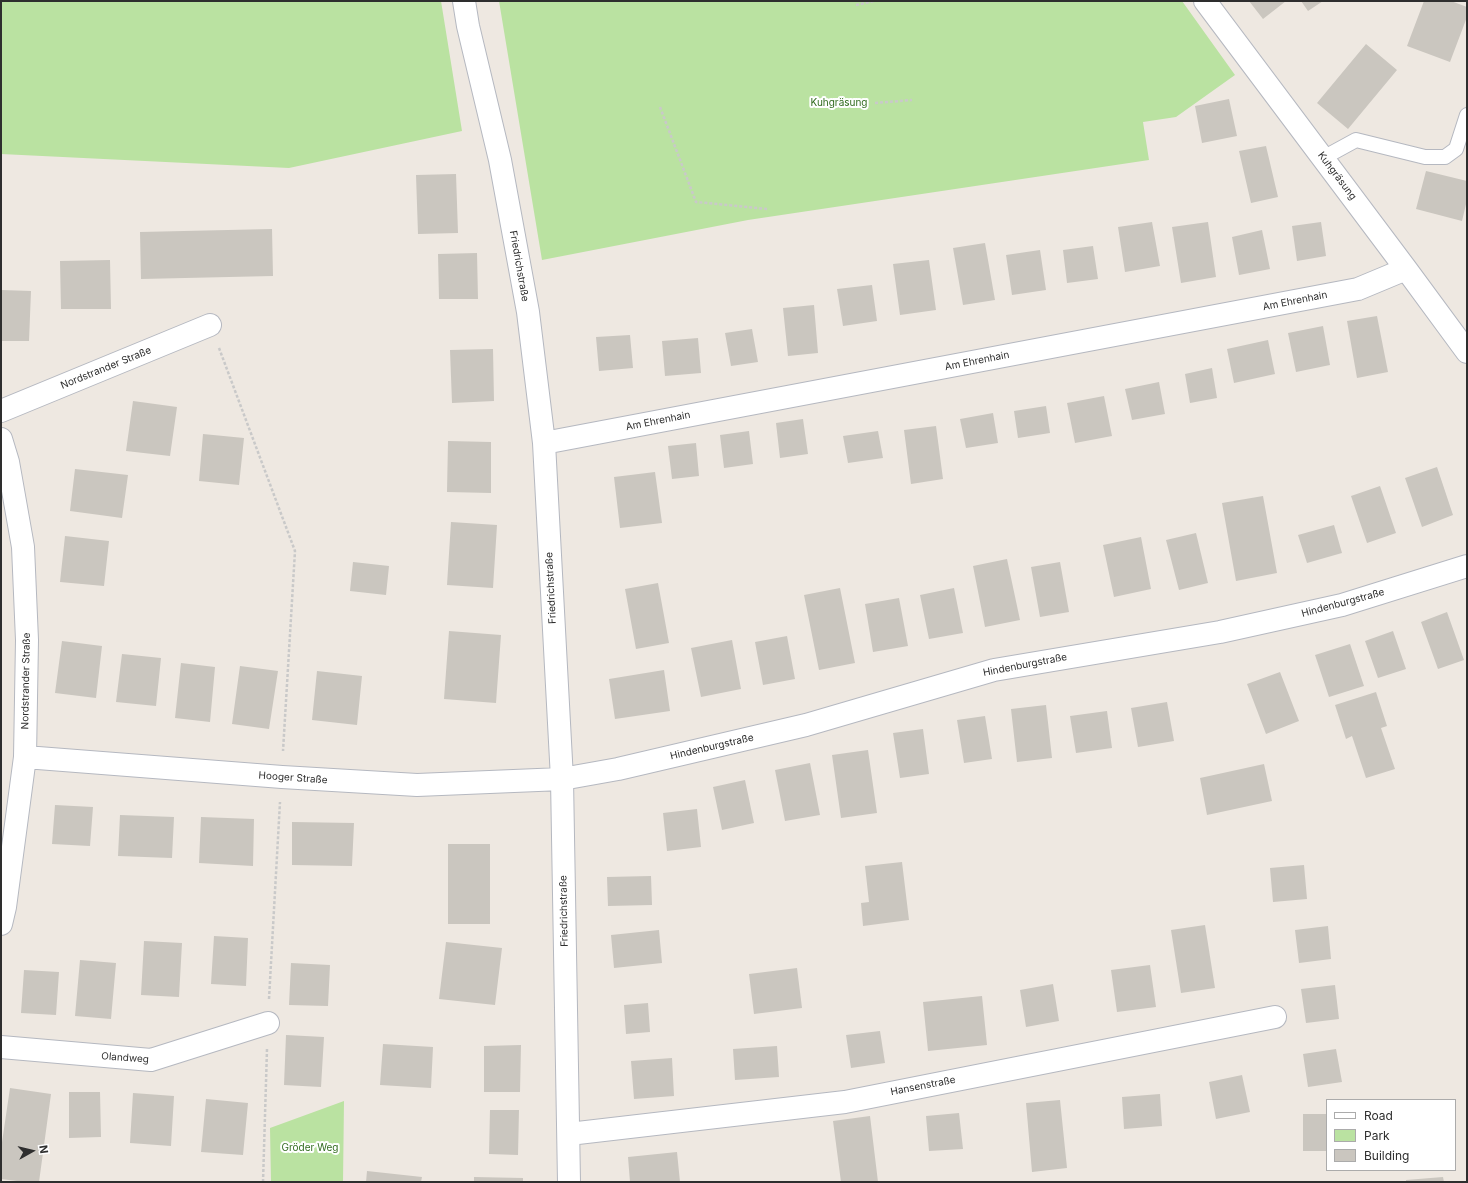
<!DOCTYPE html>
<meta charset="utf-8">
<style>
body{margin:0}
#map{position:relative;width:1468px;height:1183px;overflow:hidden;background:#eee8e1;font-family:Inter,sans-serif}
canvas{display:block}
.frame{position:absolute;inset:0;border:2px solid #2e2e2e;pointer-events:none}
.legend{position:absolute;left:1326px;top:1099px;width:130px;height:72px;box-sizing:border-box;background:#fff;border:1px solid #ababab;margin:0;padding:5px 7px;list-style:none;font-size:12px;color:#2e2e2e}
.legend li{display:flex;align-items:center;gap:8px;height:20px}
.legend b{width:20px;border:1px solid #ababab}
.north{position:absolute;left:12px;top:1131px;width:40px;height:40px;-webkit-text-stroke:3px #fff;paint-order:stroke;rotate:82deg;font-size:11px;font-weight:700;line-height:16px;text-align:center;color:#2e2e2e}
.north::after{content:'';display:block;margin:auto;width:14px;height:18px;background:#2e2e2e;clip-path:polygon(50% 0,100% 100%,50% 72%,0 100%)}
</style>
<div id="map">
<canvas width="1468" height="1183"></canvas>
<div class="frame"></div>
<ul class="legend">
<li><b style="height:5px;background:#fff"></b>Road</li>
<li><b style="height:11px;background:#bae2a1"></b>Park</li>
<li><b style="height:11px;background:#cac6bf"></b>Building</li>
</ul>
<div class="north">N</div>
</div>
<script>
const ctx = document.querySelector('canvas').getContext('2d');
ctx.lineJoin = 'round';
function fill(path, color) {
  ctx.fillStyle = color;
  ctx.fill(path, 'evenodd');
}
function shape(rows) {
  const path = new Path2D();
  for (const r of rows) {
    path.moveTo(r[0], r[1]);
    for (let i = 2; i < r.length; i += 2) path.lineTo(r[i], r[i + 1]);
  }
  return path;
}
function trace(path, color, width, dash) {
  ctx.strokeStyle = color;
  ctx.lineWidth = width;
  ctx.lineCap = dash ? 'butt' : 'round';
  ctx.setLineDash(dash || []);
  ctx.stroke(path);
}
function label(font, color, halo, rows, align = 'center') {
  ctx.font = font + ' Inter,sans-serif';
  ctx.lineWidth = 4;
  ctx.setLineDash([]);
  ctx.textBaseline = 'middle';
  ctx.strokeStyle = halo;
  ctx.fillStyle = color;
  for (const [text, x, y, turn = 0] of rows) {
    ctx.save();
    ctx.translate(x, y);
    ctx.rotate((+turn || 0) * Math.PI / 180);
    ctx.textAlign = isNaN(turn) ? turn : align;
    if (halo) ctx.strokeText(text, 0, 0);
    ctx.fillText(text, 0, 0);
    ctx.restore();
  }
}
const green = shape([
 [1,1,441,1,462,131,289,168,1,154],
 [499,1,1182,1,1235,75,1176,117,1143,122,1149,160,748,220,542,260],
 [344,1101,343,1182,271,1182,270,1128]
]);
const building = shape([
 [1249,1,1286,1,1263,19],
 [1301,1,1323,1,1308,11],
 [1424,1,1451,1,1467,7,1467,17,1450,62,1407,46],
 [1366,44,1397,70,1348,129,1317,103],
 [1229,99,1237,136,1202,143,1195,106],
 [1266,146,1278,197,1251,203,1239,151],
 [1426,171,1467,181,1467,200,1462,221,1416,209],
 [456,174,458,233,418,234,416,175],
 [1152,222,1160,266,1125,272,1118,227],
 [1208,222,1216,277,1181,283,1172,227],
 [1321,222,1326,256,1297,261,1292,226],
 [272,229,273,276,141,279,140,232],
 [1262,230,1270,269,1239,275,1232,237],
 [985,243,995,300,963,305,953,248],
 [1093,246,1098,279,1067,283,1063,250],
 [1040,250,1046,290,1012,295,1006,255],
 [477,253,478,299,439,299,438,254],
 [110,260,111,309,61,309,60,261],
 [929,260,936,310,900,315,893,264],
 [872,285,877,321,843,326,837,289],
 [1,290,31,291,29,341,1,341],
 [814,305,818,353,788,356,783,308],
 [1377,316,1388,372,1357,378,1347,321],
 [1323,326,1330,365,1296,372,1288,333],
 [752,329,758,362,731,366,725,333],
 [630,335,633,368,599,371,596,337],
 [698,338,701,373,665,376,662,341],
 [1268,340,1275,374,1234,383,1227,349],
 [493,349,494,401,452,403,450,350],
 [1212,368,1217,398,1190,403,1185,374],
 [1159,382,1165,414,1132,420,1125,389],
 [1104,396,1112,436,1075,443,1067,403],
 [133,401,177,407,170,456,126,451],
 [1046,406,1050,433,1018,438,1014,411],
 [993,413,998,443,966,448,960,419],
 [803,419,808,454,780,458,776,423],
 [936,426,943,479,911,484,904,430],
 [749,431,753,464,724,468,720,435],
 [878,431,883,458,848,463,843,436],
 [203,434,244,438,239,485,199,481],
 [448,441,491,442,491,493,447,492],
 [696,443,699,476,672,479,668,446],
 [1437,467,1453,515,1422,527,1405,478],
 [75,469,128,475,122,518,70,511],
 [655,472,662,523,620,528,614,477],
 [1380,486,1396,533,1367,543,1351,496],
 [1263,496,1277,573,1236,581,1222,503],
 [451,522,497,525,493,588,447,585],
 [1334,525,1342,553,1307,563,1298,535],
 [1196,533,1208,583,1179,590,1166,540],
 [65,536,109,541,104,586,60,582],
 [1141,537,1151,589,1114,597,1103,545],
 [1007,559,1020,620,985,627,973,566],
 [353,562,389,566,386,595,350,591],
 [1060,562,1069,612,1040,617,1031,567],
 [658,583,669,643,636,649,625,589],
 [840,588,855,663,819,670,804,595],
 [954,588,963,633,929,639,920,595],
 [899,598,908,646,873,652,865,604],
 [1447,612,1464,660,1438,669,1421,622],
 [449,631,501,635,496,703,444,699],
 [1393,631,1406,669,1378,678,1365,641],
 [787,636,795,679,763,685,755,642],
 [732,640,741,689,701,697,691,648],
 [62,641,102,646,96,698,55,693],
 [1350,644,1364,686,1329,697,1315,655],
 [122,654,161,658,156,706,116,702],
 [181,663,215,667,210,722,175,718],
 [240,666,278,671,269,729,232,724],
 [664,670,670,711,615,719,609,679],
 [317,671,362,676,357,725,312,720],
 [1280,672,1299,721,1266,734,1247,684],
 [1376,692,1387,726,1381,728,1395,769,1366,778,1352,736,1346,739,1335,705],
 [1167,702,1174,741,1138,747,1131,708],
 [1046,705,1052,758,1017,762,1011,709],
 [1107,711,1112,748,1076,753,1070,716],
 [985,716,992,759,964,763,957,720],
 [923,729,929,774,900,778,893,733],
 [868,750,877,813,841,818,832,755],
 [810,763,820,815,785,821,775,770],
 [1264,764,1272,801,1207,815,1200,778],
 [745,780,754,823,722,830,713,787],
 [55,805,93,807,90,846,52,844],
 [697,809,701,847,667,851,663,813],
 [120,815,174,817,172,858,118,856],
 [201,817,254,819,253,866,199,863],
 [292,822,354,823,352,866,292,865],
 [448,844,490,844,490,924,448,924],
 [902,862,909,920,863,926,861,903,869,902,865,866],
 [1304,865,1307,899,1273,902,1270,868],
 [651,876,652,905,608,906,607,877],
 [1205,925,1215,988,1181,993,1171,930],
 [1328,926,1331,959,1299,963,1295,930],
 [659,930,662,963,614,968,611,935],
 [214,936,248,938,246,986,211,984],
 [144,941,182,943,179,997,141,995],
 [446,942,502,948,495,1005,439,999],
 [80,960,116,963,111,1019,75,1016],
 [291,963,330,965,328,1006,289,1005],
 [1150,965,1156,1007,1117,1012,1111,970],
 [797,968,802,1008,754,1014,749,974],
 [24,970,59,972,56,1015,21,1013],
 [1053,984,1059,1021,1026,1027,1020,990],
 [1335,985,1339,1019,1306,1023,1301,989],
 [982,996,987,1045,928,1051,923,1002],
 [648,1003,650,1032,626,1034,624,1005],
 [880,1031,885,1063,851,1068,846,1035],
 [286,1035,324,1037,321,1087,284,1085],
 [383,1044,433,1047,431,1088,380,1085],
 [521,1045,520,1092,484,1092,484,1046],
 [777,1046,779,1077,735,1080,733,1049],
 [1336,1049,1342,1082,1308,1087,1303,1054],
 [672,1058,674,1096,634,1099,631,1061],
 [1242,1075,1250,1112,1216,1119,1209,1082],
 [10,1088,51,1094,39,1182,25,1182,1,1179,1,1149],
 [69,1092,100,1092,101,1137,69,1138],
 [133,1093,174,1096,171,1146,130,1143],
 [1160,1094,1162,1126,1124,1129,1122,1097],
 [206,1099,248,1103,243,1155,201,1152],
 [1060,1100,1067,1168,1032,1172,1026,1103],
 [490,1110,519,1110,518,1155,489,1154],
 [959,1113,963,1149,929,1151,926,1116],
 [1303,1114,1327,1114,1327,1151,1303,1151],
 [870,1116,878,1182,841,1182,833,1121],
 [677,1152,680,1182,630,1182,628,1157],
 [367,1171,422,1177,421,1182,366,1182],
 [474,1177,523,1178,523,1182,474,1182],
 [1443,1177,1444,1182,1406,1182,1406,1180]
]);
const path = shape([
 [856,5,874,1],
 [875,103,912,100],
 [660,107,696,202,768,209],
 [219,348,295,551,283,751],
 [269,999,280,802],
 [263,1182,267,1049]
]);
const lane = shape([
 [1323,158,1356,140,1425,157,1445,157,1456,149,1467,115]
]);
const street = shape([
 [464,1,468,26,500,160,528,312,544,443,562,779,569,1182],
 [1205,1,1406,269,1467,352],
 [1,411,210,325],
 [1,439,8,462,23,547,27,640,25,757,5,907,1,924],
 [544,443,1358,289,1406,269],
 [25,757,282,777,417,785,562,779,618,769,806,725,994,670,1220,632,1342,605,1467,566],
 [1,1047,151,1060,268,1023],
 [569,1134,845,1102,1275,1017]
]);
const parkNames = [
 ["Kuhgräsung",839,103],
 ["Gröder Weg",310,1148]
];
const streetNames = [
 ["Kuhgräsung",1337,176,53],
 ["Friedrichstraße",519,266,80],
 ["Am Ehrenhain",1295,301,-11],
 ["Am Ehrenhain",977,361,-11],
 ["Nordstrander Straße",106,368,-22],
 ["Am Ehrenhain",658,421,-11],
 ["Friedrichstraße",551,588,-93],
 ["Hindenburgstraße",1343,603,-15],
 ["Hindenburgstraße",1025,665,-11],
 ["Nordstrander Straße",26,681,-89],
 ["Hindenburgstraße",712,747,-13],
 ["Hooger Straße",293,778,4],
 ["Friedrichstraße",564,911,-91],
 ["Olandweg",125,1058,4],
 ["Hansenstraße",923,1086,-11]
];
fill(green, '#bae2a1');
fill(building, '#cac6bf');
trace(lane, '#b5b8c0', 16);
trace(street, '#b5b8c0', 24);
trace(path, '#c9c9c9', 2.5, [3, 2]);
trace(lane, '#fff', 14);
trace(street, '#fff', 22);
label('10px', '#316b1e', '#fff', parkNames);
label('10px', '#2e2e2e', '#fff', streetNames);
</script>
